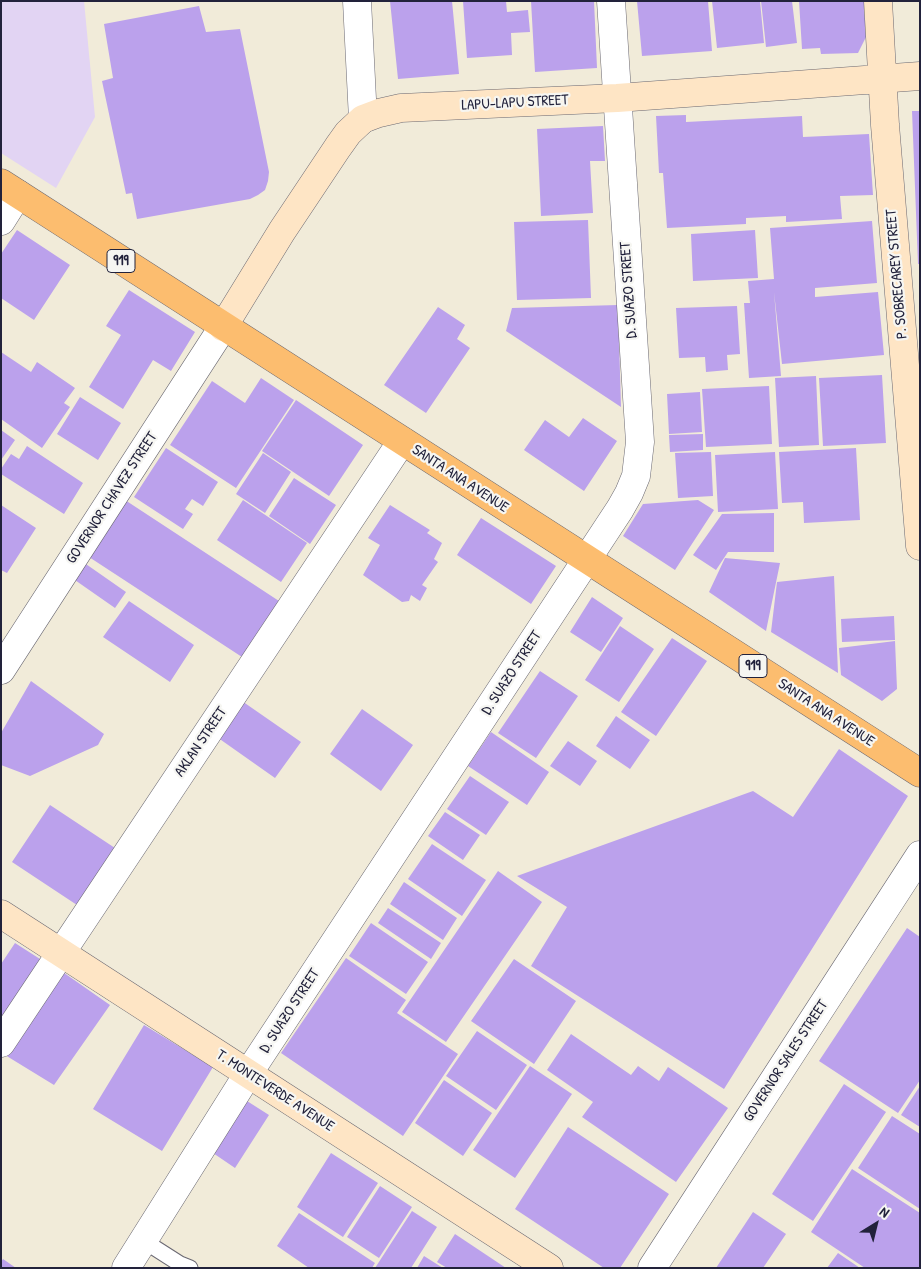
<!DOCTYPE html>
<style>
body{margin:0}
#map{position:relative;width:921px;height:1269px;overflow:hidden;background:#f1ebd9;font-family:"Patrick Hand",sans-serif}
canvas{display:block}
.frame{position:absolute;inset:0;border:2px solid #22223b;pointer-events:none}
.north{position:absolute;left:851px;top:1199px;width:50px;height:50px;-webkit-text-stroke:4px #f6f6f2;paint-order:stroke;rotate:36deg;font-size:14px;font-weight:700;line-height:20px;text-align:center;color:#22223b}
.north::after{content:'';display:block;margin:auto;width:18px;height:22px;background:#22223b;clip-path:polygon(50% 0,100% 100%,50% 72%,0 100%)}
</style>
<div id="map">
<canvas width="921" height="1269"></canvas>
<div class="frame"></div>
<div class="north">N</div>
</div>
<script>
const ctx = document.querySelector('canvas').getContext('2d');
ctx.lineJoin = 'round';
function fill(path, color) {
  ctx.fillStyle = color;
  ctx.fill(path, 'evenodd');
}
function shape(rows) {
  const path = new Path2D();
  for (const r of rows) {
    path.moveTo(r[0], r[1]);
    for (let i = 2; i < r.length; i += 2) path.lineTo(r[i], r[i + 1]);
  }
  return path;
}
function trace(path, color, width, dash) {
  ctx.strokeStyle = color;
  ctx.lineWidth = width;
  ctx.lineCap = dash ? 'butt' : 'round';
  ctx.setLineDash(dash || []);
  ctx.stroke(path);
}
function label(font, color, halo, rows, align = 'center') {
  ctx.font = font + ' "Patrick Hand",sans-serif';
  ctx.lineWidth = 4.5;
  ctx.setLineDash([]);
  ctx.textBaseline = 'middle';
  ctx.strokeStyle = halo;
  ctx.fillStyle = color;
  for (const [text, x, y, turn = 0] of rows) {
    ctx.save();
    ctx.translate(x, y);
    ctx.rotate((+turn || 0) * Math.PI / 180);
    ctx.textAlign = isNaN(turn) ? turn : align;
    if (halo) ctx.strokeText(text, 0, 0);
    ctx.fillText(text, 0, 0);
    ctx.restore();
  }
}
const built = shape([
 [1,1,84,1,95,117,56,188,1,153]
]);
const building = shape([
 [390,1,452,1,459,74,398,79],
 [463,1,506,1,507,12,528,10,530,32,511,33,512,55,467,58],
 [531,1,594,1,597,68,535,72],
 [637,1,708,1,712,51,642,56],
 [712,1,760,1,764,43,717,48],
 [761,1,792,1,797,43,766,47],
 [799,1,864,1,866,37,858,53,821,54,820,48,802,49],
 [199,6,206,32,240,29,269,172,268,181,265,190,258,195,250,199,137,219,132,193,126,194,102,81,113,78,104,24],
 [912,111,920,111,920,264,918,264],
 [686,115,686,122,802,116,803,137,869,134,873,195,840,196,842,219,786,222,786,216,746,218,746,224,667,228,663,173,659,173,656,116],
 [603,126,605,161,590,161,593,213,541,216,537,129],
 [588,220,591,298,517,300,514,222],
 [872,221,877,283,815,288,815,297,878,292,884,355,782,364,774,292,781,376,749,378,744,303,750,303,748,281,774,279,770,228],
 [17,230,70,265,34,320,1,298,1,254],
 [755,230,758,278,693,281,691,234],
 [129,290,195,332,171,371,153,360,123,409,89,387,121,335,106,326],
 [618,305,621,407,506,331,512,308],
 [737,306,740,354,727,355,728,370,706,372,705,357,679,358,676,308],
 [438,307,465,325,457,339,470,348,426,413,384,385],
 [1,352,31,372,37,362,75,388,64,403,70,407,42,448,1,419],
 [882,375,886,443,823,446,819,378],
 [816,376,819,445,779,447,775,378],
 [261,378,294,400,236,488,170,445,212,381,245,403],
 [769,386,772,444,706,447,702,389],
 [700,392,702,432,669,434,667,394],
 [80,397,121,423,98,460,57,434],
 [296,400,363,445,329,496,262,451],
 [583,418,617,441,584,491,524,450,545,420,569,437],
 [1,430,15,440,1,460],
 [703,434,703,450,670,452,669,435],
 [27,446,83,483,64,514,1,474,1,469,11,454,19,459],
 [166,448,218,482,203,506,192,499,185,509,193,514,183,529,134,497],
 [856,448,860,520,804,523,803,502,782,503,779,452],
 [711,452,713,496,678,498,675,453],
 [775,452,778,509,718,512,715,455],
 [263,453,291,472,265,513,236,494],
 [294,478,336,505,310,544,269,516],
 [125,500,279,601,242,657,89,557],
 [243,500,307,543,281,582,217,540],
 [698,500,714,510,675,570,623,536,643,504],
 [1,505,36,528,7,573,1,570],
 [390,505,430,530,427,533,442,543,434,559,438,562,422,585,427,588,420,601,411,595,409,601,402,602,363,575,380,545,368,538],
 [774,513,774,552,728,552,716,570,693,555,722,514],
 [481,518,556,566,531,604,457,555],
 [725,558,780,563,766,631,709,592],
 [83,562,126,592,115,608,72,578],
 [834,576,838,673,771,632,777,582],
 [592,597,623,618,601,652,570,632],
 [129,601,194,645,170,682,103,637],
 [894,616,895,640,842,642,841,619],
 [620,626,654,649,619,702,585,680],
 [672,638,707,661,656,736,621,712],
 [895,641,897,689,882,701,841,675,839,648],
 [540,671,578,696,536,758,498,733],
 [31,681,104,734,98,745,30,776,1,765,1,733],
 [239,699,301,742,275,778,214,735],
 [362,709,413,745,381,791,330,754],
 [616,716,650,740,630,769,596,746],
 [491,732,549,772,527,805,468,766],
 [568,741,597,761,580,786,550,766],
 [839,749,908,796,724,1089,531,966,567,907,517,876,753,791,793,817],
 [470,776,509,802,486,835,447,809],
 [50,805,118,850,80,907,12,862],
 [445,812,480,835,463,860,428,836],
 [432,844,486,880,462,916,408,879],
 [498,871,542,902,446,1042,402,1012],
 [404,882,457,918,443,940,390,904],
 [388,908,441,943,431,959,378,923],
 [371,923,428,962,406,994,349,956],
 [907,928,920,937,920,1080,898,1113,819,1061],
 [15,943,51,966,1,1042,1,964],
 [346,958,406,1000,397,1013,458,1054,403,1136,281,1053],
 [514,959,576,1001,534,1064,471,1021],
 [57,968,110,1005,54,1085,5,1055],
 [144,1025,213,1067,162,1151,93,1109],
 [477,1031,527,1065,496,1110,446,1076],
 [571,1034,631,1075,638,1066,659,1081,668,1067,728,1108,676,1182,582,1117,593,1102,547,1070],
 [530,1066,572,1094,515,1178,473,1150],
 [444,1080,492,1113,463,1156,415,1123],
 [844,1084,886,1112,813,1221,772,1194],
 [920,1086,920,1127,901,1115],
 [247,1101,269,1115,235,1168,213,1153],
 [892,1116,920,1134,920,1209,858,1168],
 [568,1127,669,1194,620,1268,604,1268,515,1209],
 [331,1153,378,1183,343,1237,297,1207],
 [852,1169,920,1213,920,1268,865,1268,811,1232],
 [380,1186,412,1207,379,1258,347,1237],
 [412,1211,437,1227,411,1268,375,1268],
 [753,1212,786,1234,763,1268,716,1268],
 [299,1213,375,1263,372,1268,309,1268,277,1246],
 [455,1234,506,1268,447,1268,437,1262],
 [838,1253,860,1268,827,1268],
 [424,1256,443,1268,417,1268],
 [3,1259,16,1268,1,1268,1,1262]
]);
const lane = shape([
 [144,1241,180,1264,190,1268]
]);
const street = shape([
 [357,1,363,119],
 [1,221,18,194],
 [1,670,223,327],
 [1,1043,402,441],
 [126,1268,248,1074,620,509,629,493,636,476,640,442,611,1],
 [652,1268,920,855]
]);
const secondary = shape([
 [878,1,885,125,920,546],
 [223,327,282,231,338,147,348,133,363,119,379,113,401,108,617,98,920,76],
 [1,914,549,1268]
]);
const primary = shape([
 [1,183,920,773]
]);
const shields = [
 [121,261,28],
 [753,666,28]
];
const shieldNames = [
 ["919",121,261],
 ["919",753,666]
];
const streetNames = [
 ["LAPU-LAPU STREET",515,103,-3],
 ["P. SOBRECAREY STREET",897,274,-95],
 ["D. SUAZO STREET",629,290,-94],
 ["SANTA ANA AVENUE",460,479,33],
 ["GOVERNOR CHAVEZ STREET",112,498,-57],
 ["D. SUAZO STREET",512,673,-57],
 ["SANTA ANA AVENUE",826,713,33],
 ["AKLAN STREET",201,742,-56],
 ["D. SUAZO STREET",290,1011,-57],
 ["GOVERNOR SALES STREET",786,1061,-57],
 ["T. MONTEVERDE AVENUE",275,1091,33]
];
fill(built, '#e2d4f3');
fill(building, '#bba1ec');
trace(lane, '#6a6872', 17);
trace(street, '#6a6872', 29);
trace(secondary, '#6a6872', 29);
trace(primary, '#6a6872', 29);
trace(lane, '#fff', 15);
trace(street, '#fff', 28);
trace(secondary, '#fee5c5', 28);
trace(primary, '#fcbd6f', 28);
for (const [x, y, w] of shields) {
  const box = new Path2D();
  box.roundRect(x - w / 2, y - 11.5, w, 23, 4);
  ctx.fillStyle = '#f6f6f2';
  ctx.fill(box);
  trace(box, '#22223b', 1);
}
label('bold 14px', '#22223b', null, shieldNames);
label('15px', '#22223b', '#f6f6f2', streetNames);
</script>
